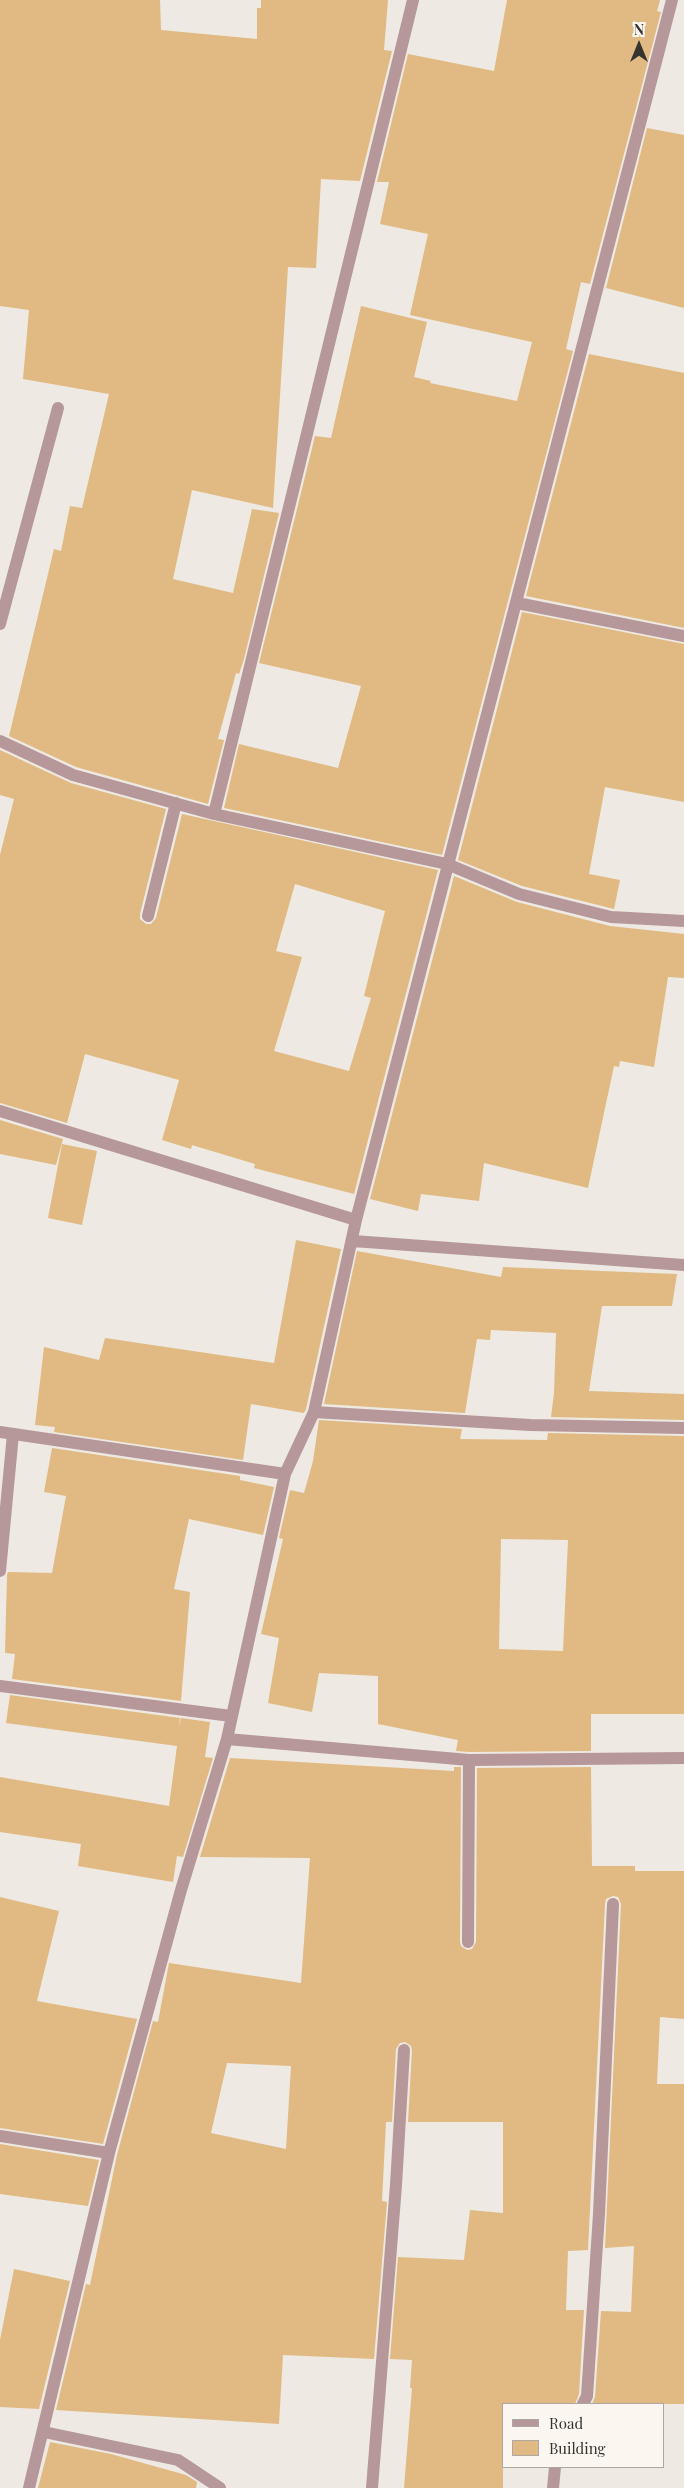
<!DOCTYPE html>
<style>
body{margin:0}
#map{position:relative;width:684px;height:2488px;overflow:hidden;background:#eee9e2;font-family:"Playfair Display",serif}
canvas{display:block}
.legend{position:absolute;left:502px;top:2403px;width:162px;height:65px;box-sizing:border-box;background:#fbf6ef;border:1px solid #aca8a3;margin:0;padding:6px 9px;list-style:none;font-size:15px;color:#363431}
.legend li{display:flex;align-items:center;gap:10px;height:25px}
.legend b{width:25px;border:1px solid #aca8a3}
.north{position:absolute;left:614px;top:20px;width:50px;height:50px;-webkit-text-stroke:4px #fbf6ef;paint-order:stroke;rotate:0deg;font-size:14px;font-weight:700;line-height:20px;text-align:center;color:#363431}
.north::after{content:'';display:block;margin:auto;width:18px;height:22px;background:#363431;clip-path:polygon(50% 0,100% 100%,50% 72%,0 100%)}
</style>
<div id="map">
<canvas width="684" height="2488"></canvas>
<ul class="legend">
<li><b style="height:6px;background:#b6979a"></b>Road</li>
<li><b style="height:14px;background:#e0ba82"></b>Building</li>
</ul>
<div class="north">N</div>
</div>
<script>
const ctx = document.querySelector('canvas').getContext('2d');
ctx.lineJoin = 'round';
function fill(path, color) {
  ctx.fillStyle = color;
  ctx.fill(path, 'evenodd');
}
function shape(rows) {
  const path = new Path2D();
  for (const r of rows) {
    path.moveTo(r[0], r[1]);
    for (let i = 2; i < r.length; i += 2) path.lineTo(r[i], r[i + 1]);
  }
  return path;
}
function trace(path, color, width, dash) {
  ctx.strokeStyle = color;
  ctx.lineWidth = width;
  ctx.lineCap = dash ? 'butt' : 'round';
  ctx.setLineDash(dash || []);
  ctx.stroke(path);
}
const building = shape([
 [0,0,160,0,161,30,257,39,257,8,261,8,261,0,388,0,384,50,392,51,360,181,321,179,316,268,288,267,273,508,192,490,173,579,233,593,252,509,279,513,244,659,239,674,236,673,218,739,224,740,208,804,76,767,9,736,54,549,61,551,70,506,82,508,109,394,23,379,29,310,0,306],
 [507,0,660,0,657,11,661,12,590,284,581,282,566,349,573,351,442,855,224,808,239,744,338,768,361,686,259,663,315,436,331,438,361,306,427,322,414,377,431,381,430,383,517,401,532,342,410,315,428,234,380,224,389,182,377,182,408,54,494,71],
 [647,128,684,135,684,308,606,288],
 [589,354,684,373,684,628,526,596],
 [522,612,684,644,684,802,605,787,589,874,620,880,614,909,522,886,458,860],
 [0,750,71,783,166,809,140,914,140,919,146,924,151,924,156,918,182,814,438,870,354,1194,254,1168,255,1164,192,1145,191,1149,162,1140,179,1080,85,1054,67,1123,0,1103,0,855,14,799,0,795],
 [295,884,385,911,364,996,371,998,349,1071,274,1051,302,957,276,951],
 [454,876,517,902,610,926,684,934,684,978,668,977,654,1067,620,1061,619,1067,614,1066,588,1188,484,1163,479,1201,421,1194,418,1211,370,1199],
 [0,1120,63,1139,56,1165,0,1154],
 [62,1144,97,1151,82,1225,48,1218],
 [296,1240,341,1249,306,1409,304,1413,251,1404,243,1460,54,1432,55,1427,35,1425,44,1347,99,1360,105,1338,274,1363],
 [357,1251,501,1277,503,1267,677,1274,672,1306,602,1306,589,1391,684,1394,684,1420,551,1417,554,1393,556,1333,491,1330,490,1340,477,1339,465,1413,324,1404],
 [319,1420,462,1429,460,1439,547,1440,548,1433,684,1436,684,1714,591,1714,591,1751,469,1752,456,1751,458,1740,378,1724,378,1676,319,1673,312,1712,268,1703,279,1638,261,1634,283,1539,279,1538,290,1490,304,1493,313,1461],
 [501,1539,568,1540,563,1651,499,1649],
 [52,1448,240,1476,240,1480,274,1487,263,1535,189,1519,174,1589,190,1592,181,1701,12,1679,15,1654,5,1653,7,1575,8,1572,52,1573,66,1496,44,1492],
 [10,1695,180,1718,179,1727,181,1718,210,1722,205,1757,213,1758,183,1857,177,1856,173,1882,78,1866,81,1844,0,1832,0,1777,169,1806,177,1746,6,1723],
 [230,1758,454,1771,454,1767,461,1767,460,1942,461,1946,467,1950,472,1949,476,1942,477,1768,591,1767,592,1866,635,1866,635,1871,684,1871,684,2019,660,2017,657,2084,684,2084,684,2404,592,2404,595,2397,601,2311,631,2312,634,2246,605,2248,621,1904,618,1897,613,1896,606,1899,605,1904,588,2250,568,2251,566,2310,584,2310,579,2394,575,2404,503,2404,503,2488,404,2488,412,2388,410,2388,412,2360,390,2359,398,2257,464,2260,470,2210,503,2213,503,2122,408,2122,412,2050,411,2046,405,2042,400,2043,396,2049,392,2122,386,2122,382,2201,387,2202,374,2359,283,2355,279,2424,56,2410,86,2284,90,2285,117,2155,153,2021,158,2022,169,1963,301,1983,310,1858,200,1857],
 [227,2063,291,2066,286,2149,211,2133],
 [0,1897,59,1911,37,2001,137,2019,103,2144,0,2128],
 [0,2144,99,2160,88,2206,0,2194],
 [14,2269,70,2281,39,2409,0,2407,0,2340],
 [50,2442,111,2454,186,2475,197,2482,196,2488,38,2488]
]);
const minor = shape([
 [517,603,684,636],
 [0,624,58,408],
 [0,741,73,775,214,814,447,864,519,894,611,917,684,921],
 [214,814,413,0],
 [148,916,176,803],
 [0,1111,356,1220],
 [353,1241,684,1265],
 [314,1412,530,1425,684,1428],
 [0,1432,285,1474],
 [0,1571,13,1434],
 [0,1686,231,1716],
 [227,1739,469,1760,684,1758],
 [468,1942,469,1760],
 [0,2136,109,2153],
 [583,2404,587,2396,599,2214,613,1904],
 [44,2432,178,2460,220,2488],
 [29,2488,109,2153,181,1890,227,1739,285,1474,314,1412,356,1220,672,0],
 [372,2488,396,2185,404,2050],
 [553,2488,555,2467]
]);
fill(building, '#e0ba82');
trace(minor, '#b6979a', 12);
</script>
